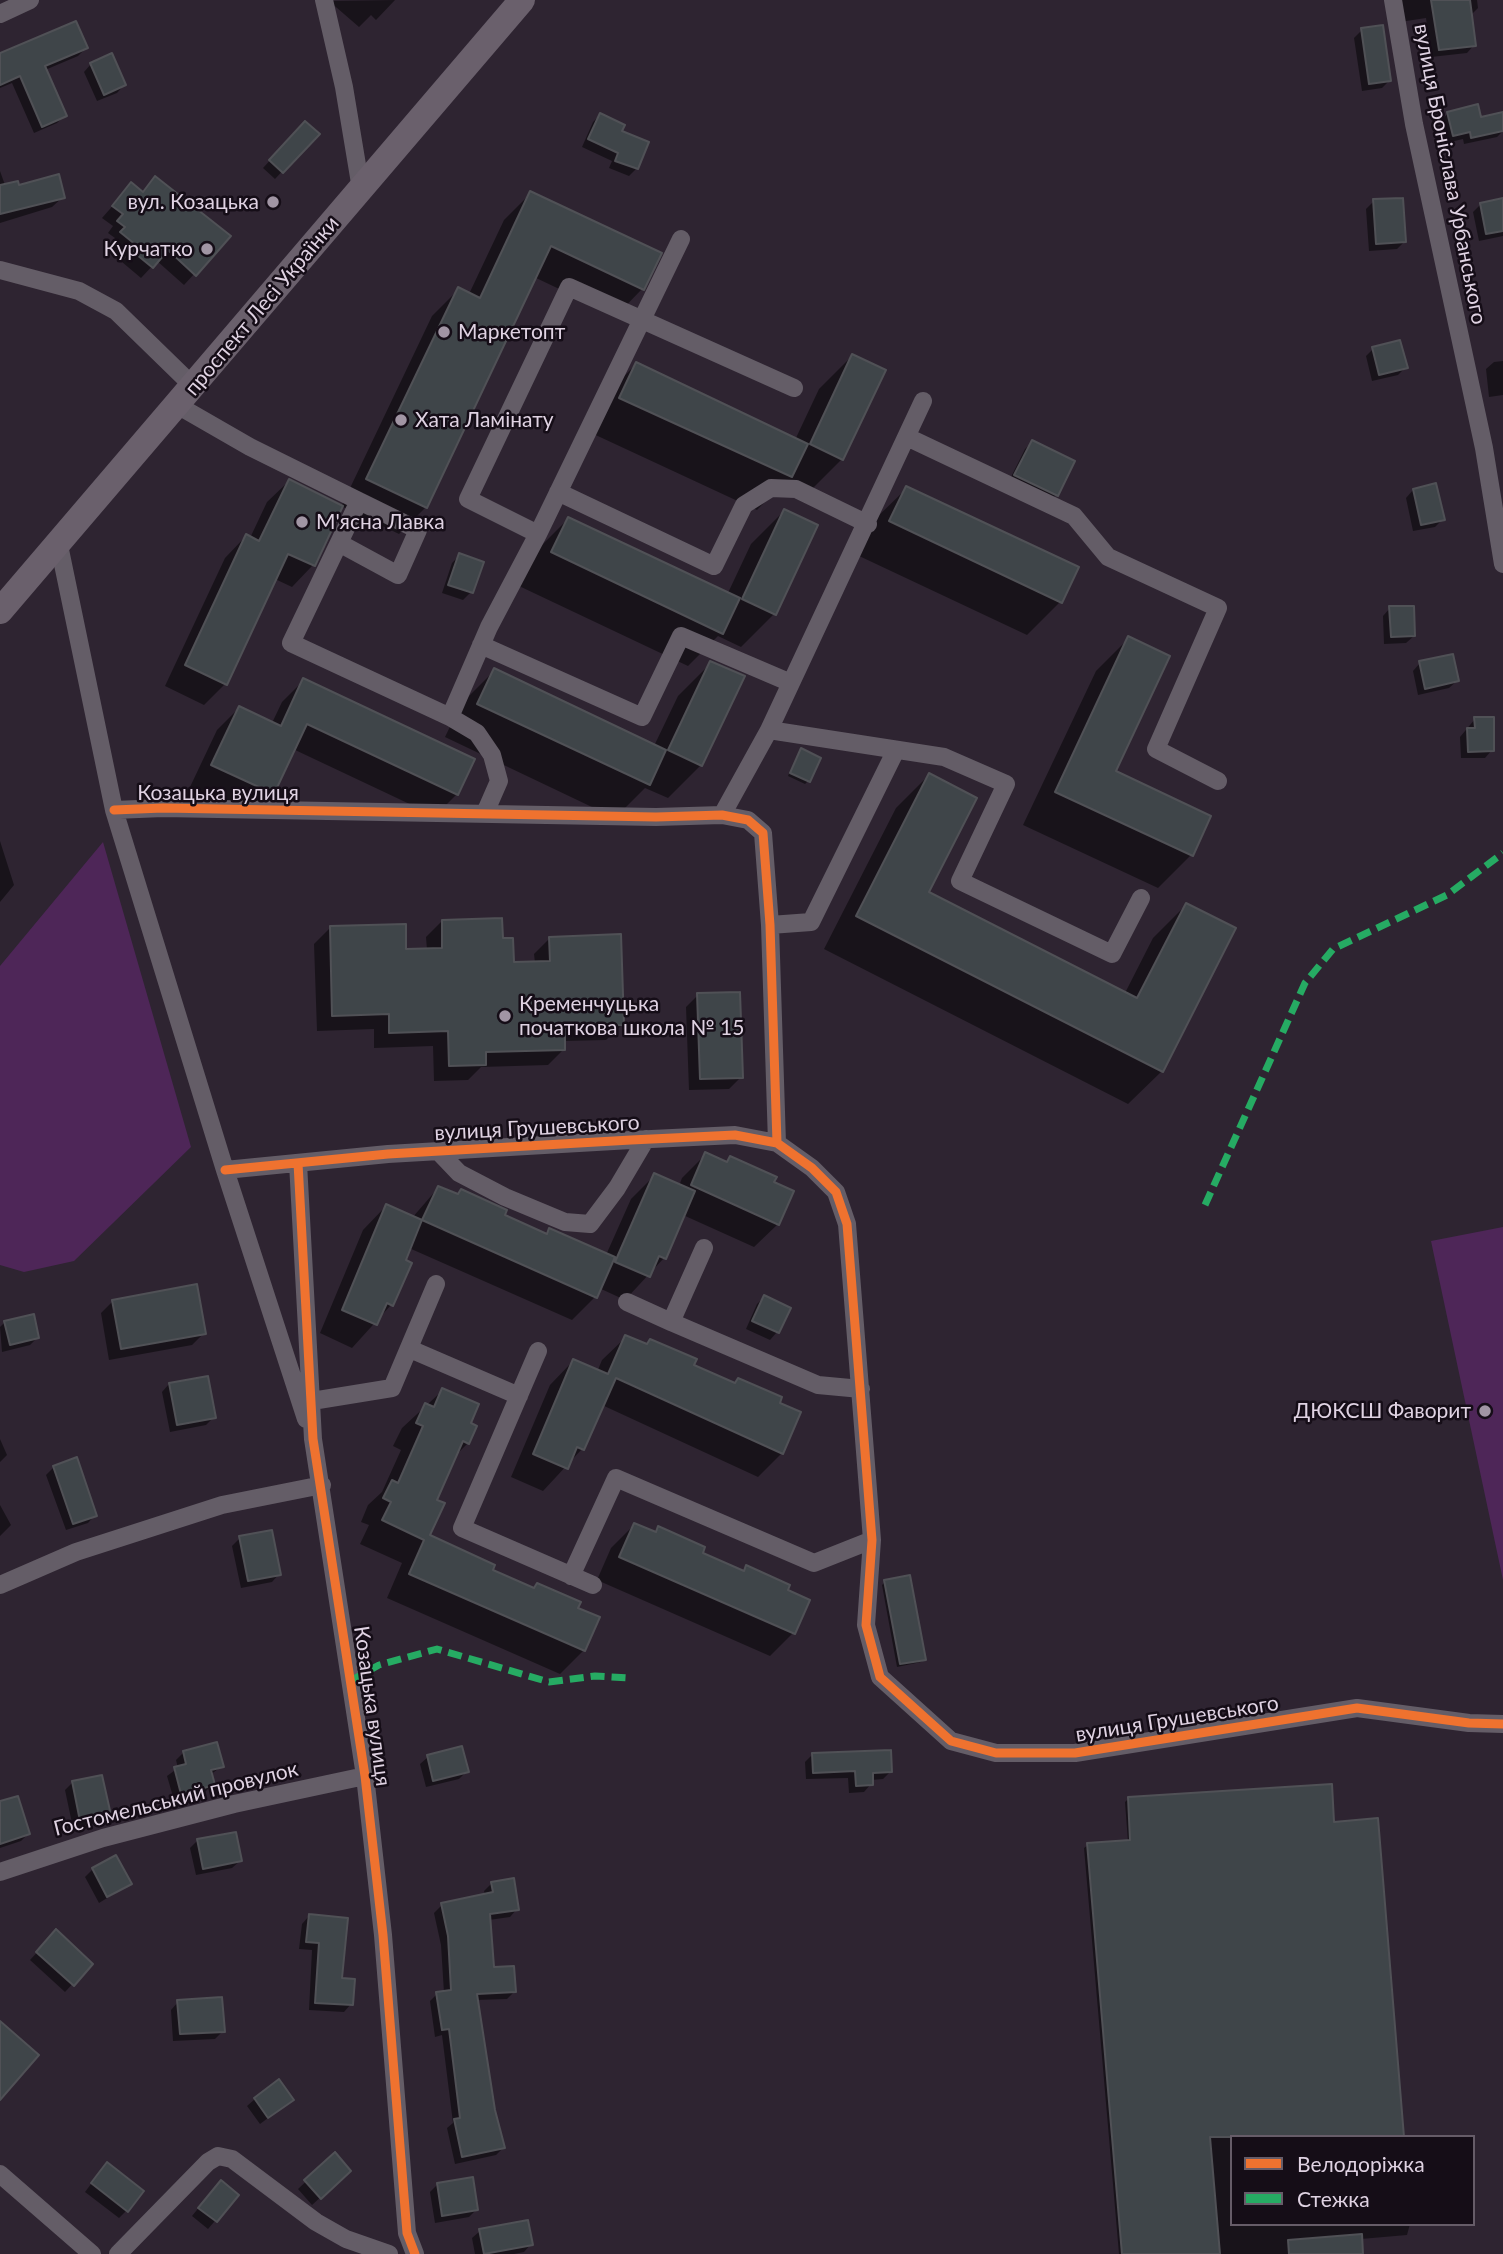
<!DOCTYPE html>
<meta charset="utf-8">
<style>
body{margin:0}
#map{position:relative;width:1503px;height:2254px;overflow:hidden;background:#2e2431;font-family:Lato,sans-serif}
canvas{display:block}
.legend{position:absolute;left:1230px;top:2135px;width:245px;height:91px;box-sizing:border-box;background:#150d17;border:2px solid #665c68;margin:0;padding:9px 12px;list-style:none;font-size:21px;color:#dfd2e2}
.legend li{display:flex;align-items:center;gap:14px;height:35px}
.legend b{width:35px;border:2px solid #665c68}
</style>
<div id="map">
<canvas width="1503" height="2254"></canvas>
<ul class="legend">
<li><b style="height:9px;background:#ef722f"></b>Велодоріжка</li>
<li><b style="height:9px;background:#26ab63"></b>Стежка</li>
</ul>
</div>
<script>
const ctx = document.querySelector('canvas').getContext('2d');
ctx.lineJoin = 'round';
function fill(path, color) {
  ctx.fillStyle = color;
  ctx.fill(path, 'evenodd');
}
function shape(rows) {
  const path = new Path2D();
  for (const r of rows) {
    path.moveTo(r[0], r[1]);
    for (let i = 2; i < r.length; i += 2) path.lineTo(r[i], r[i + 1]);
  }
  return path;
}
function trace(path, color, width, dash) {
  ctx.strokeStyle = color;
  ctx.lineWidth = width;
  ctx.lineCap = dash ? 'butt' : 'round';
  ctx.setLineDash(dash || []);
  ctx.stroke(path);
}
function label(font, color, halo, rows, align = 'center') {
  ctx.font = font + ' Lato,sans-serif';
  ctx.lineWidth = 5;
  ctx.setLineDash([]);
  ctx.textBaseline = 'middle';
  ctx.strokeStyle = halo;
  ctx.fillStyle = color;
  for (const [text, x, y, turn = 0] of rows) {
    ctx.save();
    ctx.translate(x, y);
    ctx.rotate((+turn || 0) * Math.PI / 180);
    ctx.textAlign = isNaN(turn) ? turn : align;
    if (halo) ctx.strokeText(text, 0, 0);
    ctx.fillText(text, 0, 0);
    ctx.restore();
  }
}
const green = shape([
 [103,842,191,1147,74,1261,24,1272,0,1265,0,966],
 [1503,1227,1503,1580,1431,1241]
]);
const shadow = shape([
 [395,0,376,20,371,15,359,27,329,1],
 [1394,0,1477,0,1478,8,1470,16,1474,45,1467,53,1431,57,1426,18,1400,22],
 [1362,30,1390,80,1382,88,1362,91,1354,38],
 [86,48,78,56,45,70,65,115,57,123,34,133,12,83,0,88,0,55],
 [91,64,124,85,117,93,97,101,84,72],
 [1448,113,1503,124,1503,131,1497,137,1464,144,1463,139,1446,143,1441,121],
 [600,115,620,132,637,168,629,176,609,168,612,161,582,147,593,122],
 [298,130,317,134,275,179,263,168],
 [0,171,5,185,63,197,52,207,0,223],
 [156,179,229,236,184,285,157,261,141,278,122,262,126,257,110,244,115,238,108,233,113,226,102,218,131,185,142,193],
 [531,193,642,289,616,316,534,277,426,507,399,534,341,506,313,565,292,587,275,579,225,684,204,705,165,686,225,558,246,536,250,538,267,502,289,481,341,507,432,316,459,289,469,294,504,220],
 [1503,200,1503,236,1479,241,1473,212,1480,205],
 [1374,201,1404,242,1397,249,1369,251,1366,209],
 [1373,349,1406,367,1398,375,1372,381,1366,356],
 [852,356,842,459,809,492,785,481,757,510,587,431,603,398,636,364,795,440,819,389],
 [1503,361,1503,395,1489,397,1486,369,1494,362],
 [1032,442,1056,495,1049,502,1008,483,1025,449],
 [907,488,1077,568,1060,602,1027,635,857,555,873,521],
 [1413,490,1443,519,1435,527,1413,531,1406,498],
 [784,511,774,614,741,647,718,636,688,666,519,586,535,552,568,519,727,595,751,544],
 [460,555,481,563,471,592,463,600,442,593,452,563],
 [1390,608,1414,636,1406,643,1384,644,1383,616],
 [1129,638,1114,772,1191,855,1158,888,1023,825,1096,671],
 [711,663,701,765,668,798,645,788,615,818,445,737,461,704,495,670,654,746,678,696],
 [1420,663,1457,681,1449,688,1418,695,1413,671],
 [304,680,457,794,435,816,293,749,272,793,250,815,190,787,217,730,239,708,272,723,282,702],
 [1475,719,1492,750,1485,758,1461,758,1460,737],
 [798,754,808,781,805,784,788,776],
 [929,775,927,893,1125,993,1153,938,1186,905,1162,1071,1128,1104,824,949,896,808],
 [0,841,14,885,0,902],
 [442,921,501,940,512,964,535,963,534,954,550,938,622,1025,606,1040,563,1041,564,1049,548,1065,481,1067,468,1080,434,1081,433,1046,374,1048,374,1029,317,1031,314,944,330,928,405,951,427,950,426,937],
 [698,995,741,1077,729,1089,689,1090,686,1007],
 [706,1154,725,1163,730,1158,772,1183,778,1224,754,1247,683,1215,664,1258,625,1300,599,1288,595,1297,572,1320,409,1248,404,1261,410,1263,391,1305,352,1348,320,1333,363,1230,386,1206,412,1218,438,1188,545,1235,549,1230,606,1255,631,1199,655,1175,679,1186,682,1178],
 [764,1297,788,1308,777,1332,770,1340,746,1329,757,1304],
 [113,1301,204,1333,192,1345,109,1360,101,1313],
 [5,1322,37,1338,30,1345,2,1352,0,1327],
 [626,1337,645,1345,650,1341,782,1453,758,1477,602,1405,582,1449,543,1491,511,1477,550,1385,573,1361,597,1372,602,1360],
 [169,1384,214,1417,206,1425,170,1432,162,1392],
 [443,1390,468,1424,468,1443,454,1457,435,1501,428,1536,532,1589,537,1585,576,1608,584,1650,560,1674,387,1598,402,1563,360,1544,369,1525,361,1522,368,1505,382,1492,401,1450,393,1446,402,1428],
 [0,1439,7,1455,0,1462],
 [54,1467,95,1515,88,1523,66,1530,46,1475],
 [0,1505,11,1525,0,1536],
 [634,1525,654,1533,659,1529,700,1554,742,1572,747,1567,786,1591,793,1633,770,1656,597,1580,611,1548],
 [240,1538,279,1574,272,1582,241,1588,232,1546],
 [885,1582,924,1659,921,1662,897,1667,882,1585],
 [184,1752,222,1766,210,1775,213,1784,205,1792,174,1800,167,1776,178,1768,176,1760],
 [813,1754,890,1772,883,1779,871,1780,871,1784,864,1792,849,1793,848,1778,806,1779,805,1762],
 [428,1757,467,1771,459,1779,426,1787,420,1764],
 [72,1783,109,1815,101,1822,73,1828,65,1790],
 [1128,1799,1232,2137,1232,2224,1410,2224,1407,2235,1361,2239,1362,2254,1119,2254,1084,1848,1088,1845,1128,1842,1125,1802],
 [0,1803,28,1834,21,1841,0,1848],
 [198,1840,240,1861,232,1868,196,1875,190,1848],
 [93,1869,130,1884,99,1903,85,1877],
 [492,1883,517,1909,510,1917,489,1920,492,1969,515,1991,507,1999,476,2000,494,2111,503,2148,496,2155,455,2164,447,2128,453,2123,442,2035,435,2037,430,2001,437,1994,444,1993,441,1945,434,1913,442,1905,485,1896,484,1891],
 [309,1916,351,2004,344,2012,309,2010,312,1950,299,1949,302,1924],
 [56,1932,91,1964,65,1992,30,1960],
 [178,2002,223,2031,215,2039,173,2041,171,2010],
 [255,2099,292,2100,260,2124,247,2106],
 [334,2155,342,2178,312,2205,298,2189],
 [100,2172,126,2211,119,2218,85,2192],
 [438,2184,477,2209,469,2217,435,2223,430,2192],
 [213,2190,237,2195,208,2229,192,2216],
 [480,2231,531,2244,524,2252,514,2254,475,2254,472,2238]
]);
const building = shape([
 [1431,0,1470,0,1476,46,1439,50,1431,0],
 [76,21,88,48,45,66,67,116,42,127,20,76,0,85,0,53,76,21],
 [1383,25,1391,81,1369,84,1361,28,1383,25],
 [112,53,126,85,104,95,90,63,112,53],
 [1478,104,1481,117,1503,112,1503,131,1471,138,1470,132,1453,136,1447,112,1478,104],
 [600,113,625,125,622,131,649,142,638,169,615,161,618,153,588,139,600,113],
 [305,121,320,134,283,173,269,160,305,121],
 [59,174,65,198,0,214,0,185,18,181,19,185,59,174],
 [155,176,231,236,196,276,168,250,153,268,131,250,136,245,120,232,125,227,117,221,123,214,112,206,131,182,143,192,155,176],
 [530,191,662,253,644,290,551,246,427,508,366,479,458,287,480,298,530,191],
 [1403,198,1406,242,1376,244,1373,199,1403,198],
 [1503,198,1503,231,1486,234,1480,203,1503,198],
 [1400,340,1408,368,1379,375,1372,347,1400,340],
 [852,354,886,370,843,460,810,444,852,354],
 [636,362,808,444,792,477,619,398,636,362],
 [1032,440,1075,461,1058,496,1014,475,1032,440],
 [289,479,343,506,315,566,288,554,227,685,185,665,246,534,259,541,289,479],
 [1436,483,1445,520,1421,525,1413,489,1436,483],
 [906,486,1079,567,1062,603,889,521,906,486],
 [784,509,818,525,776,615,742,599,784,509],
 [568,517,740,598,723,634,551,552,568,517],
 [459,553,484,562,473,593,448,585,459,553],
 [1389,606,1414,606,1415,636,1391,637,1389,606],
 [1128,636,1170,656,1116,771,1211,816,1193,856,1055,792,1128,636],
 [1453,654,1459,681,1425,689,1419,661,1453,654],
 [710,661,745,676,702,766,668,750,710,661],
 [494,668,666,750,650,785,477,704,494,668],
 [303,678,475,759,458,795,307,724,274,794,211,765,239,706,281,726,303,678],
 [1474,717,1494,717,1494,751,1468,752,1467,728,1475,728,1474,717],
 [801,748,821,758,810,782,790,773,801,748],
 [929,773,977,798,929,892,1137,998,1186,903,1236,928,1163,1072,856,916,929,773],
 [502,918,503,938,513,938,514,962,550,961,549,937,621,934,624,1025,565,1027,565,1050,486,1052,486,1065,449,1066,448,1031,389,1033,389,1014,332,1016,330,926,406,924,406,949,442,948,442,920,502,918],
 [740,992,743,1078,700,1079,697,993,740,992],
 [705,1152,727,1162,730,1156,777,1177,774,1182,794,1191,779,1225,691,1185,705,1152],
 [654,1173,695,1191,666,1259,659,1256,650,1277,615,1262,654,1173],
 [438,1186,458,1194,461,1189,507,1210,505,1215,547,1234,549,1228,615,1257,597,1298,422,1220,438,1186],
 [386,1204,422,1220,406,1260,412,1263,393,1306,387,1303,377,1325,342,1310,386,1204],
 [197,1284,206,1334,121,1349,112,1300,197,1284],
 [764,1295,791,1308,779,1333,752,1321,764,1295],
 [34,1314,39,1338,10,1345,4,1321,34,1314],
 [625,1335,647,1344,650,1339,697,1359,694,1365,735,1383,738,1378,782,1397,780,1403,801,1412,783,1454,616,1378,584,1450,577,1447,568,1469,533,1454,573,1359,608,1374,625,1335],
 [208,1376,216,1418,177,1425,169,1383,208,1376],
 [442,1388,479,1404,471,1423,477,1426,469,1444,463,1441,437,1500,445,1503,430,1535,495,1565,493,1570,534,1588,537,1583,581,1602,578,1608,600,1617,585,1651,409,1574,424,1540,382,1520,391,1502,383,1498,392,1480,398,1483,423,1426,416,1423,425,1403,434,1407,442,1388],
 [77,1457,97,1516,73,1524,53,1466,77,1457],
 [634,1523,656,1532,658,1526,705,1547,703,1553,744,1571,746,1565,790,1585,788,1590,810,1600,795,1634,619,1557,634,1523],
 [272,1530,281,1575,248,1581,239,1536,272,1530],
 [910,1575,926,1660,900,1664,884,1580,910,1575],
 [217,1742,224,1767,211,1770,215,1785,181,1794,174,1767,186,1764,183,1751,217,1742],
 [462,1746,469,1772,433,1781,427,1755,462,1746],
 [891,1750,892,1772,873,1773,873,1785,856,1786,855,1771,813,1773,812,1753,891,1750],
 [102,1775,111,1815,80,1821,72,1781,102,1775],
 [1332,1784,1334,1822,1378,1818,1404,2137,1210,2137,1220,2254,1122,2254,1087,1843,1130,1840,1128,1797,1332,1784],
 [18,1796,30,1834,0,1844,0,1801,18,1796],
 [236,1832,242,1861,203,1869,197,1839,236,1832],
 [116,1855,132,1884,107,1897,92,1868,116,1855],
 [514,1878,519,1910,490,1914,494,1967,514,1966,516,1992,477,1994,495,2110,505,2148,462,2157,454,2119,460,2118,449,2029,442,2030,436,1992,451,1990,448,1936,441,1903,493,1892,491,1882,514,1878],
 [309,1914,348,1918,342,1978,355,1979,353,2005,315,2003,319,1943,306,1942,309,1914],
 [56,1929,93,1964,74,1986,36,1952,56,1929],
 [222,1997,225,2032,180,2034,177,2000,222,1997],
 [0,2021,39,2055,0,2100,0,2021],
 [279,2079,294,2100,268,2118,254,2098,279,2079],
 [335,2152,351,2171,321,2199,304,2180,335,2152],
 [107,2162,144,2191,128,2212,91,2183,107,2162],
 [473,2177,478,2210,442,2216,437,2183,473,2177],
 [221,2180,239,2195,217,2222,198,2208,221,2180],
 [528,2220,533,2245,484,2254,479,2229,528,2220],
 [1362,2234,1363,2254,1289,2254,1288,2240,1362,2234]
]);
const street = shape([
 [324,0,344,87,361,189],
 [1393,0,1414,124,1484,448,1503,564],
 [0,14,30,0],
 [0,270,79,291,116,311,193,386],
 [177,405,250,447,359,501,291,643,450,717,477,733,492,755,499,781,485,813],
 [907,437,1074,516,1108,557,1218,608,1156,749,1218,781],
 [558,492,714,566,744,505,771,488,796,489,868,524],
 [538,534,468,499,569,287,794,388],
 [339,543,398,575,418,530,359,501],
 [59,545,114,810,225,1170,306,1419],
 [481,645,642,717,681,636,791,683],
 [450,717,489,627,538,534,681,239],
 [769,730,944,757,1006,784,960,881,1112,954,1141,898],
 [114,810,163,808,656,817,722,815,748,820,763,833,770,925,777,1143],
 [722,815,769,730,923,401],
 [770,925,811,922,896,750],
 [438,1151,459,1173,505,1197,565,1222,590,1224,617,1188,646,1139],
 [298,1163,313,1439,365,1776,383,1935,407,2233,415,2254],
 [225,1170,388,1154,631,1140,735,1135,777,1143,812,1168,836,1192,847,1224,872,1540,866,1625,880,1677,951,1741,996,1753,1075,1753,1357,1708,1469,1723,1503,1724],
 [704,1248,671,1322,818,1385,861,1389],
 [627,1302,671,1322],
 [410,1349,519,1396],
 [538,1351,462,1528,593,1585],
 [312,1401,392,1388,436,1284],
 [571,1576,616,1478,814,1563,872,1540],
 [0,1585,76,1552,222,1505,322,1485],
 [0,1872,103,1838,234,1804,365,1776],
 [0,2174,92,2254],
 [118,2254,208,2162,218,2156,232,2159,316,2222,346,2239,389,2254]
]);
const secondary = shape([
 [0,611,522,0]
]);
const quiet = shape([
 [1205,1205,1305,983,1333,949,1447,895,1503,853],
 [350,1681,379,1665,437,1649,549,1682,595,1676,628,1678]
]);
const cycleway = shape([
 [114,810,163,808,656,817,722,815,748,820,763,833,770,925,777,1143],
 [298,1163,313,1439,365,1776,383,1935,407,2233,415,2254],
 [225,1170,388,1154,631,1140,735,1135,777,1143,812,1168,836,1192,847,1224,872,1540,866,1625,880,1677,951,1741,996,1753,1075,1753,1357,1708,1469,1723,1503,1724]
]);
const markers = [
 [273,202,7,"#a195a4"],
 [207,249,7,"#a195a4"],
 [444,332,7,"#a195a4"],
 [401,420,7,"#a195a4"],
 [302,522,7,"#a195a4"],
 [505,1016,7,"#a195a4"],
 [1485,1411,7,"#a195a4"]
];
const streetNames = [
 ["вулиця Броніслава Урбанського",1450,174,79],
 ["проспект Лесі Українки",262,306,-50],
 ["Козацька вулиця",218,793],
 ["вулиця Грушевського",537,1128,-3],
 ["Козацька вулиця",372,1706,82],
 ["вулиця Грушевського",1177,1719,-9],
 ["Гостомельський провулок",176,1799,-14]
];
const poiNames = [
 ["вул. Козацька",259,202,"right"],
 ["Курчатко",193,249,"right"],
 ["Маркетопт",458,332],
 ["Хата Ламінату",415,420],
 ["М'ясна Лавка",316,522],
 ["Кременчуцька",519,1004],
 ["початкова школа № 15",519,1028],
 ["ДЮКСШ Фаворит",1471,1411,"right"]
];
fill(green, '#4e2658');
fill(shadow, '#0007');
fill(building, '#3f4549');
trace(building, '#505156', 2);
trace(street, '#645d67', 18);
trace(secondary, '#6a606c', 26);
trace(quiet, '#26ab63', 7, [14, 7]);
trace(cycleway, '#ef722f', 9);
for (const [x, y, r, color] of markers) {
  const dot = new Path2D();
  dot.arc(x, y, r, 0, 2 * Math.PI);
  ctx.fillStyle = color;
  ctx.fill(dot);
  trace(dot, '#150d17', 2.5);
}
label('21px', '#dfd2e2', '#150d17', streetNames);
label('21px', '#dfd2e2', '#150d17', poiNames, 'left');
</script>
